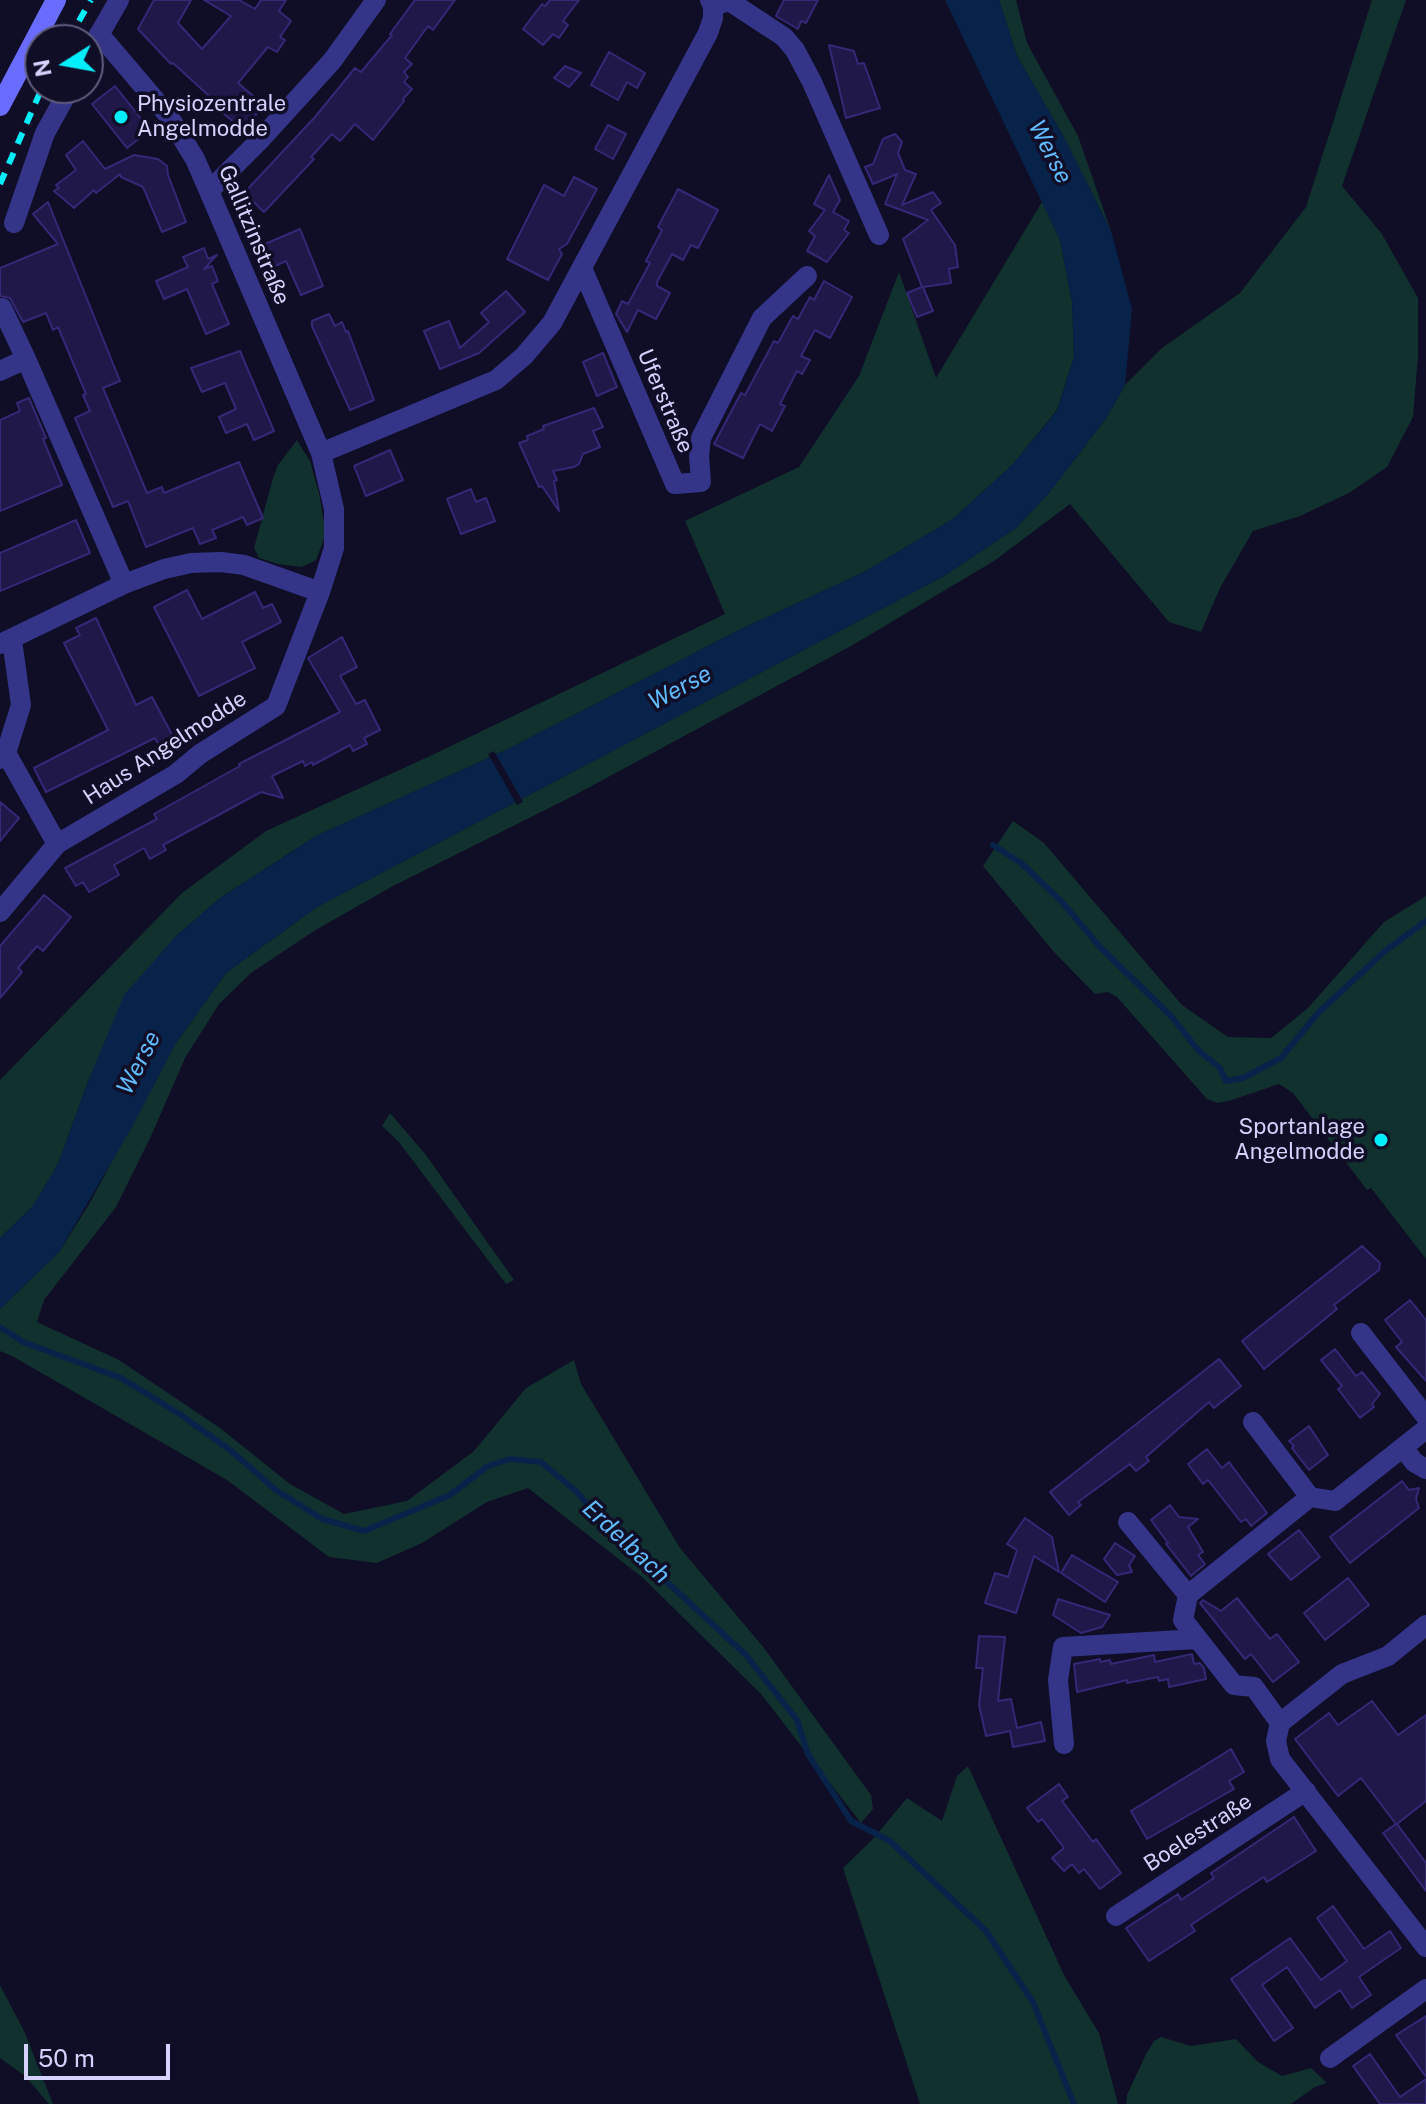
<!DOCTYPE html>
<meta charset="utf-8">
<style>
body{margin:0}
#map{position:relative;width:1426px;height:2104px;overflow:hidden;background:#100d26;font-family:"Public Sans",sans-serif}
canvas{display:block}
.north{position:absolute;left:24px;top:24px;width:80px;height:80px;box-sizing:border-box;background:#100d26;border:2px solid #5f5c7d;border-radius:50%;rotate:259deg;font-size:22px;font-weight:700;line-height:32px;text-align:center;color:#d6d2ff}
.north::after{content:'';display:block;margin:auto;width:28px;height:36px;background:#00effd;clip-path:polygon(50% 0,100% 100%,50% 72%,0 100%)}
.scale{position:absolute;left:24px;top:2044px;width:146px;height:36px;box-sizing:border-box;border:4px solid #d6d2ff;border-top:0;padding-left:10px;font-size:24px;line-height:28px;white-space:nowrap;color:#d6d2ff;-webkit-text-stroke:6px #100d26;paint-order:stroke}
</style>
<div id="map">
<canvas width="1426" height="2104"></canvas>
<div class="north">N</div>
<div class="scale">50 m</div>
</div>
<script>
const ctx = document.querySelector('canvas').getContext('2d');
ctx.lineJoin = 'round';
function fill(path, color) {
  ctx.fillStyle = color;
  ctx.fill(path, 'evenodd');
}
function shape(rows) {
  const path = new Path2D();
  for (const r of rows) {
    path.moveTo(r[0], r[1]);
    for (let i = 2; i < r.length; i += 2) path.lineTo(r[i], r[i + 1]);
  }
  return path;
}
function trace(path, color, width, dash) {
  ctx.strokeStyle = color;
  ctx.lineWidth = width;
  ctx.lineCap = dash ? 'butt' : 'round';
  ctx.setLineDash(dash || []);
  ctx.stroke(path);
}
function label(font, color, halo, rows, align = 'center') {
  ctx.font = font + ' "Public Sans",sans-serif';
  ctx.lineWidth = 7;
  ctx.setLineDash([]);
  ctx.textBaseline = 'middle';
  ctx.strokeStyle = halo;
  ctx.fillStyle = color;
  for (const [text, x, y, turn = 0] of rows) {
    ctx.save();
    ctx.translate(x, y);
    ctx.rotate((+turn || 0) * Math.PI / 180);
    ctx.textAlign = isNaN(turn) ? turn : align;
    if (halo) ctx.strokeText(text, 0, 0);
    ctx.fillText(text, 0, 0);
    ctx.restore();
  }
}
const green = shape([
 [999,0,1016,0,1027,43,1078,136,1111,231,1064,137,1017,56],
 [1372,0,1406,0,1342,186,1382,234,1418,298,1418,356,1413,417,1387,467,1349,493,1300,516,1253,531,1220,588,1201,632,1169,622,1070,504,994,561,851,646,573,796,393,886,314,931,251,973,219,1004,185,1058,152,1134,116,1207,44,1300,37,1322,119,1360,220,1428,290,1484,344,1514,407,1501,474,1451,526,1388,574,1360,581,1384,680,1548,764,1648,871,1795,873,1809,861,1823,761,1694,643,1578,528,1488,487,1502,422,1543,377,1563,329,1557,227,1480,12,1356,0,1351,0,1309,59,1252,88,1206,176,1043,226,973,317,907,944,576,1016,528,1049,493,1107,417,1125,385,1162,348,1240,293,1306,207],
 [1042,202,1060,240,1072,302,1074,357,1057,410,1012,465,953,519,864,572,739,630,506,750,316,836,220,898,176,936,89,1079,58,1164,33,1206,0,1238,0,1080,182,893,266,831,430,756,725,614,685,521,799,467,859,376,899,272,936,378],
 [297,440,310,461,319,493,326,534,316,560,302,567,278,564,259,558,254,548,273,478,278,465],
 [1013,821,1044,843,1182,1005,1228,1037,1271,1038,1308,1008,1384,922,1426,896,1426,1259,1371,1188,1367,1190,1293,1093,1279,1084,1232,1100,1217,1103,1207,1099,1117,997,1108,992,1095,994,1054,952,983,866],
 [390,1113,426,1155,514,1280,506,1284,398,1141,382,1126],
 [968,1766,1065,1977,1099,2033,1118,2104,920,2104,843,1868,873,1839,907,1798,942,1821,957,1776],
 [0,1985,25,2033,53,2104,49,2104,25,2076,0,2058],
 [1161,2037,1191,2046,1236,2039,1258,2062,1282,2076,1311,2068,1327,2083,1315,2087,1291,2104,1126,2104,1127,2095,1146,2054,1154,2041]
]);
const water = shape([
 [945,0,999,0,1017,56,1064,137,1111,231,1132,309,1125,385,1107,417,1049,493,1016,528,944,576,317,907,226,973,176,1043,132,1127,59,1252,0,1309,0,1238,33,1206,58,1164,89,1079,124,995,176,936,220,898,316,836,506,750,739,630,864,572,953,519,1012,465,1057,411,1074,357,1072,302,1060,240]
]);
const pier = shape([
 [494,751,523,802,517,805,488,754]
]);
const stream = shape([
 [993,845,1021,863,1061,901,1101,948,1172,1017,1198,1050,1220,1068,1226,1081,1243,1078,1281,1058,1318,1013,1385,951,1426,921],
 [0,1327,23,1342,121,1378,178,1413,230,1450,276,1490,322,1519,364,1531,450,1495,488,1466,510,1459,541,1462,577,1492,604,1524,746,1655,797,1720,808,1754,851,1821,890,1841,986,1931,1033,2002,1074,2104]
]);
const building = shape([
 [154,0,191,0,178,23,202,49,231,16,204,0,239,0,255,9,261,0,286,0,279,11,291,21,280,37,285,40,277,52,268,47,238,83,264,105,243,130,217,108,219,105,173,63,171,64,138,29,154,0],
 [415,0,455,0,433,30,428,26,405,58,412,64,404,72,408,77,404,82,412,89,403,99,404,101,373,140,355,124,340,141,332,134,311,157,314,159,264,212,244,193,315,117,355,68,361,72,392,35,390,34,415,0],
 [550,0,579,0,563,21,568,25,559,38,553,34,543,45,523,29,542,4,545,6,550,0],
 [784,0,818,0,806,23,801,21,798,29,776,16,784,0],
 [829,45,854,51,858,64,864,63,880,108,846,118,829,45],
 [609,52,645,73,637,88,627,82,618,100,591,85,609,52],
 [565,66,581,73,569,87,554,78,565,66],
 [115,86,150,130,127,148,92,104,115,86],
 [608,125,626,134,613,159,595,149,608,125],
 [895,134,902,142,898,153,905,170,916,174,902,205,933,192,941,203,931,210,955,245,958,267,949,269,951,283,923,287,933,311,917,317,907,293,922,287,903,239,928,220,885,204,897,174,873,184,865,167,873,164,883,139,895,134],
 [83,141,105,169,134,155,158,159,167,166,168,175,186,222,162,232,143,187,121,177,120,174,96,193,94,190,74,208,54,191,59,188,56,185,76,170,66,155,83,141],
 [829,175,840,200,833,212,849,221,844,230,849,233,827,262,807,251,815,236,809,231,825,210,814,204,829,175],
 [574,177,597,189,567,244,559,249,562,254,548,280,507,259,544,185,564,196,574,177],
 [678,189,718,210,698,248,691,245,683,260,672,254,657,282,657,286,670,293,656,319,638,310,627,332,616,314,622,301,628,304,650,263,646,261,662,230,658,227,678,189],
 [48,202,120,381,103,388,147,493,162,487,164,493,239,462,263,518,247,525,243,517,212,530,216,538,200,544,193,528,146,547,128,501,113,507,75,418,90,411,83,395,86,394,58,327,53,330,46,313,23,322,10,298,0,296,0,268,58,244,33,214,48,202],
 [300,229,323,286,301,295,286,261,275,266,272,259,266,257,268,251,265,244,300,229],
 [204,248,208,259,217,255,204,269,212,266,218,281,212,284,229,324,206,334,187,289,164,299,156,281,188,267,183,257,204,248],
 [824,281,852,297,830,338,815,330,801,356,810,360,802,374,797,371,780,404,785,406,772,431,760,424,743,458,714,444,741,393,745,395,774,341,778,343,793,316,798,319,810,297,814,300,824,281],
 [506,291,525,312,479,353,440,369,424,331,449,321,460,348,489,322,481,313,506,291],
 [329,314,335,326,342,322,346,332,348,331,374,400,350,410,312,326,312,321,329,314],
 [240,351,274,431,254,440,247,424,226,433,219,417,236,409,225,383,202,392,191,368,240,351],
 [603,353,617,387,597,396,583,362,603,353],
 [29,398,46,438,43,439,62,485,0,511,0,420,20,411,17,403,29,398],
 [594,408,603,427,593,431,600,447,583,454,579,464,574,467,553,471,557,480,554,481,559,511,542,486,539,487,519,443,528,440,527,436,544,429,543,426,594,408],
 [390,450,403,480,366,496,354,466,390,450],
 [471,489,476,502,486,498,495,521,461,534,447,499,471,489],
 [76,520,90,553,0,591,0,553,76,520],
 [187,590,202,619,255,592,263,608,272,604,281,622,242,642,255,668,199,696,154,607,187,590],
 [96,618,136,705,152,697,177,744,162,751,155,738,46,792,34,768,108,730,64,643,80,635,76,628,96,618],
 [342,637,357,667,340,676,356,704,365,700,380,730,364,738,367,744,353,751,350,745,313,765,312,762,305,766,303,761,272,776,283,798,261,792,163,845,166,850,150,859,144,848,114,865,119,875,89,892,83,882,76,886,65,868,157,819,154,814,240,766,239,764,340,712,308,658,342,637],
 [0,802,19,818,0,841,0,802],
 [44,895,71,917,43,951,37,946,18,968,22,972,0,998,0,946,44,895],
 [1362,1246,1380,1263,1379,1270,1334,1305,1337,1309,1264,1369,1242,1341,1362,1246],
 [1410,1300,1426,1320,1426,1381,1396,1347,1402,1342,1385,1320,1410,1300],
 [1335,1349,1356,1376,1362,1372,1380,1394,1372,1404,1374,1407,1360,1418,1338,1389,1342,1386,1321,1360,1335,1349],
 [1219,1359,1241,1386,1214,1408,1209,1402,1146,1457,1149,1461,1136,1471,1130,1464,1078,1502,1081,1505,1069,1515,1050,1492,1219,1359],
 [1309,1426,1328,1455,1309,1470,1292,1448,1294,1446,1289,1441,1309,1426],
 [1207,1449,1222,1468,1229,1462,1267,1513,1251,1526,1246,1519,1241,1522,1208,1480,1203,1484,1188,1464,1207,1449],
 [1402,1481,1409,1490,1419,1488,1416,1499,1419,1508,1350,1563,1330,1537,1402,1481],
 [1170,1505,1179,1517,1198,1519,1188,1527,1203,1552,1198,1555,1205,1564,1191,1576,1166,1544,1168,1543,1151,1520,1170,1505],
 [1025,1518,1052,1537,1059,1572,1034,1556,1016,1613,985,1603,995,1573,1008,1577,1017,1550,1007,1544,1025,1518],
 [1299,1530,1320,1557,1291,1580,1268,1554,1299,1530],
 [1115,1543,1135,1556,1129,1565,1132,1572,1117,1575,1104,1559,1115,1543],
 [1072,1555,1118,1582,1105,1602,1061,1573,1072,1555],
 [1348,1578,1369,1605,1325,1640,1304,1613,1348,1578],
 [1237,1598,1270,1639,1277,1634,1299,1662,1273,1682,1251,1654,1245,1659,1200,1603,1203,1600,1221,1611,1237,1598],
 [1058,1599,1110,1615,1102,1627,1081,1633,1053,1615,1058,1599],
 [979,1636,1005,1637,998,1701,1011,1699,1017,1728,1041,1722,1045,1741,1013,1747,1010,1731,986,1736,979,1705,983,1668,976,1668,979,1636],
 [1192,1654,1194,1664,1200,1663,1204,1668,1206,1679,1169,1687,1168,1679,1159,1681,1158,1677,1127,1683,1127,1680,1077,1692,1074,1664,1100,1659,1100,1662,1110,1660,1111,1664,1154,1655,1155,1662,1192,1654],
 [1372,1701,1398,1735,1426,1715,1426,1801,1397,1824,1426,1863,1426,1891,1383,1833,1396,1824,1361,1778,1338,1796,1295,1739,1329,1713,1338,1725,1372,1701],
 [1231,1749,1244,1772,1229,1781,1234,1789,1147,1839,1131,1811,1231,1749],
 [1059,1784,1068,1797,1062,1801,1093,1842,1096,1839,1121,1873,1100,1889,1084,1869,1079,1873,1072,1864,1064,1871,1052,1858,1064,1848,1042,1819,1038,1822,1027,1808,1059,1784],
 [1294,1817,1316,1851,1267,1882,1264,1877,1239,1893,1191,1925,1195,1931,1149,1961,1126,1928,1178,1894,1181,1900,1214,1878,1211,1873,1294,1817],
 [1333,1906,1364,1949,1390,1931,1401,1948,1359,1977,1371,1995,1352,2008,1340,1990,1315,2008,1287,1967,1262,1985,1293,2028,1274,2041,1231,1979,1290,1938,1321,1980,1347,1961,1317,1918,1333,1906],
 [1426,2016,1426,2077,1396,2035,1426,2016],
 [1370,2054,1400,2097,1426,2079,1426,2104,1380,2104,1353,2066,1370,2054]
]);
const street = shape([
 [713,6,729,1,784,37,795,50,812,82,879,235],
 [88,54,119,0],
 [209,191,260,140,332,61,376,0],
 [14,223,45,133,70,88],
 [582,268,675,484,701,482,699,456,701,438,762,318,807,276],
 [2,308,26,359],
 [0,371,26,359,124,584],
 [321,453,496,380,524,356,552,323,708,33,713,18,713,6,710,0],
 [0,644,124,584,164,569,191,563,221,562,244,565,320,592,334,548,334,509,321,453,209,191,195,159,168,115,99,34],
 [6,753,57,844],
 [0,759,6,753,21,705,12,640],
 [0,912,57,844,176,774,200,754,276,706,320,592],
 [1361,1333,1426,1417],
 [1253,1422,1310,1497],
 [1403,1447,1414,1462,1426,1469],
 [1128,1522,1188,1595],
 [1426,1625,1388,1656,1342,1674,1280,1723,1276,1741,1280,1759,1426,1947],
 [1280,1723,1254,1687,1234,1685,1183,1620,1188,1595,1310,1497,1335,1501,1426,1429],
 [1064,1744,1058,1680,1063,1647,1197,1639],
 [1116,1916,1306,1791],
 [1330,2058,1426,1989]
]);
const secondary = shape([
 [0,106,56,0]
]);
const rail = shape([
 [68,40,91,0],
 [0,184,42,88]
]);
const markers = [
 [121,117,8,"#00effd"],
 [1381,1140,8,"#00effd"]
];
const poiNames = [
 ["Physiozentrale",137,104],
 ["Angelmodde",137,129],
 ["Sportanlage",1365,1127,"right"],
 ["Angelmodde",1365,1152,"right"]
];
const streetNames = [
 ["Gallitzinstraße",254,235,67],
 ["Uferstraße",665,401,67],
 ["Haus Angelmodde",165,748,-33],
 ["Boelestraße",1198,1833,-33]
];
const waterNames = [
 ["Werse",1050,152,63],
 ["Werse",680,688,-28],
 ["Werse",139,1063,-63],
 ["Erdelbach",626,1542,43]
];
fill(green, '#10312e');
fill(water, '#08234a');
fill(pier, '#100d26');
trace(stream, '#08234a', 6);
fill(building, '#1f1849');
trace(building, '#342877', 2);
trace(street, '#343589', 20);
trace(secondary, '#696cff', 20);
trace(rail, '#00effd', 6, [12, 10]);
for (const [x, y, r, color] of markers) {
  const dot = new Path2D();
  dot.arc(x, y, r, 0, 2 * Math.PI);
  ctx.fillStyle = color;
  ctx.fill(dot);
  trace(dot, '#100d26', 3);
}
label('22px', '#d6d2ff', '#100d26', poiNames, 'left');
label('22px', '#d6d2ff', '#100d26', streetNames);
label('italic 24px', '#60bcff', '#100d26', waterNames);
</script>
